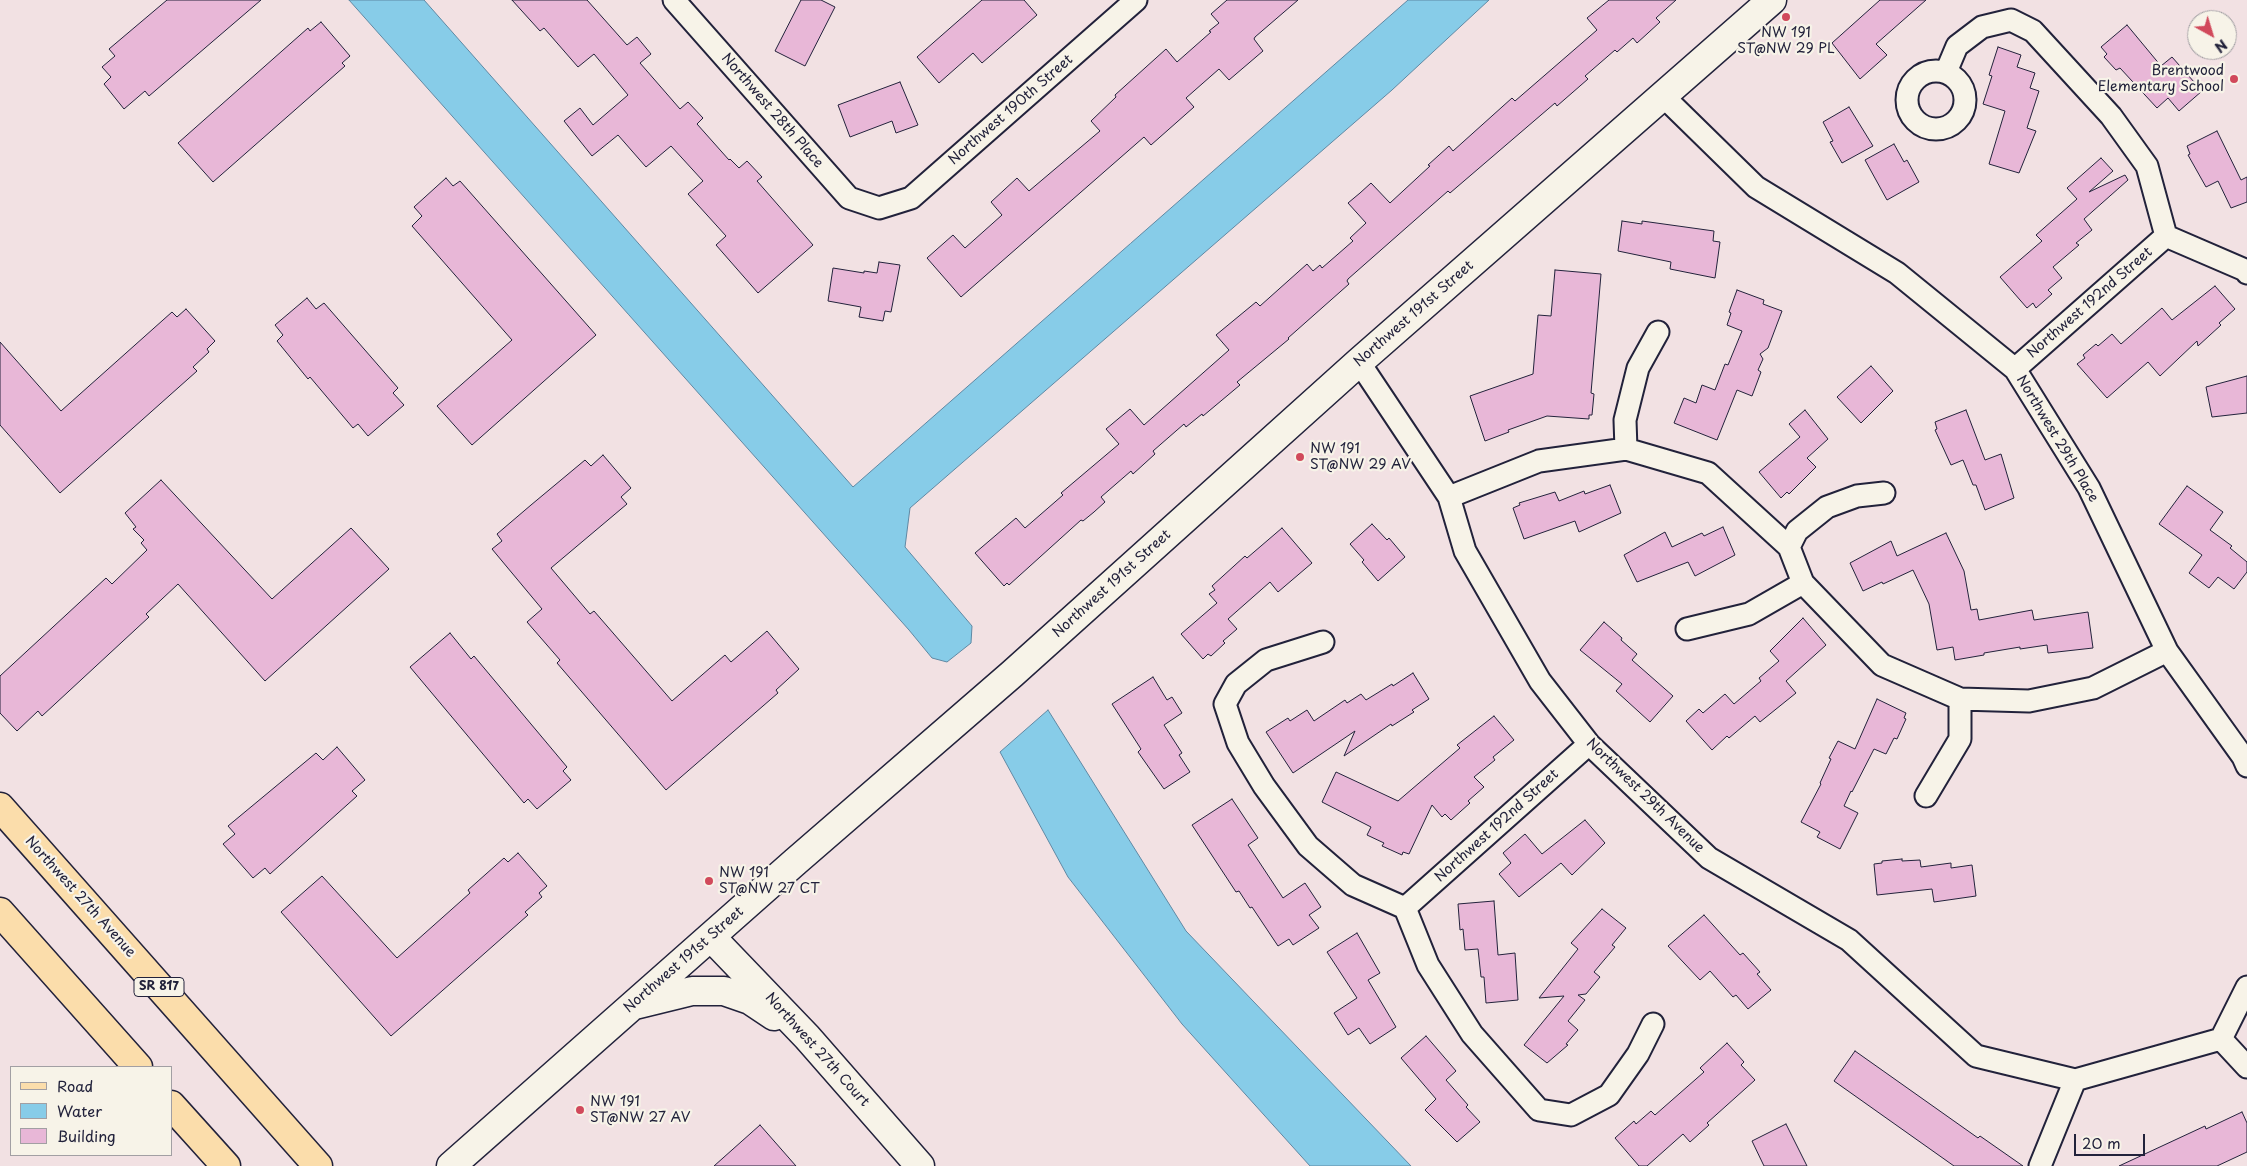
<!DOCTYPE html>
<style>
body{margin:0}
#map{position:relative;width:2247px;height:1166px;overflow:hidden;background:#f2e1e3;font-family:"Playpen Sans",sans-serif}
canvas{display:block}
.legend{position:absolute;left:10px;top:1066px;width:162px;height:90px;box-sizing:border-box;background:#f7f3e8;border:1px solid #a29fa3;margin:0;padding:6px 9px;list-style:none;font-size:15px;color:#22223b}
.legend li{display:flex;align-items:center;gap:10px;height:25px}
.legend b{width:25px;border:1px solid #a29fa3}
.north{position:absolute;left:2187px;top:10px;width:50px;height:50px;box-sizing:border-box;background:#f7f3e8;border:1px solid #a29fa3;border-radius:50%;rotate:141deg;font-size:14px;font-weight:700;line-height:20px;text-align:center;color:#22223b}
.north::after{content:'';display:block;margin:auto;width:18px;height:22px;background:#d1495b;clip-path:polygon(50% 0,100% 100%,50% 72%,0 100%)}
.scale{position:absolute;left:2074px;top:1134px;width:71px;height:22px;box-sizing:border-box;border:2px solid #22223b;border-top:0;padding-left:6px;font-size:15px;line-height:18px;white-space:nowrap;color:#22223b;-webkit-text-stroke:4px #f7f3e8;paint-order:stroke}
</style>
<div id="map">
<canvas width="2247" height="1166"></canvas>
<ul class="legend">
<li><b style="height:6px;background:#fbddab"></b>Road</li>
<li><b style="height:14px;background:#87cce8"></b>Water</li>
<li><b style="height:14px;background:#e8b7d7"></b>Building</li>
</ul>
<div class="north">N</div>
<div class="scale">20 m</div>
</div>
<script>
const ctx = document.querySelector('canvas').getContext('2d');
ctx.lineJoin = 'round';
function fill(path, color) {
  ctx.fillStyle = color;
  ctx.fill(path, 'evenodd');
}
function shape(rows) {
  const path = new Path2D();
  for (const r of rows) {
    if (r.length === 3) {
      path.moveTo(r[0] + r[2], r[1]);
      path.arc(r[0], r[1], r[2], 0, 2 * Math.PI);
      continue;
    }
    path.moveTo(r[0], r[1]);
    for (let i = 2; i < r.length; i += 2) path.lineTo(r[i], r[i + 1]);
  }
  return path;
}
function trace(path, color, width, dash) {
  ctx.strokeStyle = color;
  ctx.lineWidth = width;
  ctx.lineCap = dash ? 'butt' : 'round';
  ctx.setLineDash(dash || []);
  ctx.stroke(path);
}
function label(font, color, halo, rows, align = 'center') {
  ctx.font = font + ' "Playpen Sans",sans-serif';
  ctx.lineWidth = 4.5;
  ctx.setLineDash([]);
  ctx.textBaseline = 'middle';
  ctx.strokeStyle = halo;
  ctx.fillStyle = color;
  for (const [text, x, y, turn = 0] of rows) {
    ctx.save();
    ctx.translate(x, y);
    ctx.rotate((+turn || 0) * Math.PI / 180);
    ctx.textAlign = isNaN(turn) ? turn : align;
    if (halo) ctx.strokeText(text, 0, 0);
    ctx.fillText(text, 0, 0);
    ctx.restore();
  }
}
const water = shape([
 [349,0,424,0,853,487,1408,0,1489,0,1392,90,910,508,905,547,972,626,971,643,947,662,932,658,909,630,349,0],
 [1048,710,1186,931,1411,1166,1310,1166,1182,1024,1068,877,1000,752,1048,710]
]);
const building = shape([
 [167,0,261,0,149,96,145,91,124,109,104,84,111,77,102,67,115,56,109,49,167,0],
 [512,0,587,0,627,45,637,37,651,54,640,63,680,109,688,102,703,118,697,124,729,160,730,159,739,168,747,161,762,177,757,181,813,245,758,293,716,245,726,236,688,194,703,181,671,146,646,167,618,135,592,156,564,121,580,108,593,125,628,95,594,54,578,67,544,28,540,31,512,0],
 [801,0,821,0,835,7,805,66,775,51,801,0],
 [982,0,1024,0,1037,15,982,63,973,53,939,83,917,57,982,0],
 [1227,0,1298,0,1255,37,1254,39,1263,51,1229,80,1219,69,1186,98,1194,107,1151,145,1144,137,961,297,927,258,953,235,965,248,1002,215,991,202,1017,178,1029,191,1055,169,1100,131,1091,121,1116,97,1115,95,1166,49,1177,62,1211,32,1209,31,1219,23,1211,14,1227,0],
 [1609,0,1676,0,1656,18,1660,22,1648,33,1637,43,1633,38,1617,52,1615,50,1585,76,1588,79,1557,106,1555,103,1450,193,1448,191,1348,279,1347,281,1349,284,1288,338,1289,339,1237,382,1240,385,1203,416,1202,414,1186,427,1184,424,1153,451,1155,454,1133,474,1131,471,1101,497,1105,502,1094,512,1083,521,1081,520,1009,585,1007,583,1004,586,975,553,1016,518,1025,528,1063,495,1061,493,1119,444,1106,429,1130,409,1144,425,1229,350,1216,335,1256,302,1260,306,1307,264,1313,271,1320,265,1322,268,1353,241,1350,238,1366,223,1348,203,1360,193,1371,183,1390,203,1430,166,1428,165,1449,146,1453,151,1512,98,1515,101,1597,30,1587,18,1609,0],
 [1880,0,1926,0,1876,44,1887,55,1860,79,1832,43,1880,0],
 [321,22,350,56,342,63,345,66,213,182,178,143,308,28,310,31,321,22],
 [2127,25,2161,66,2172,57,2202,91,2179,111,2168,98,2157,108,2120,68,2116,70,2104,57,2107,54,2101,47,2127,25],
 [1998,47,2021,55,2017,67,2035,73,2030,88,2039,91,2027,128,2036,131,2019,173,1989,164,2005,111,1983,104,1992,76,1989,75,1998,47],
 [900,82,918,125,896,133,892,121,850,137,838,105,900,82],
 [1849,107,1873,146,1842,163,1830,142,1833,141,1823,122,1849,107],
 [2217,131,2241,180,2247,177,2247,202,2231,208,2218,181,2206,187,2188,155,2190,154,2187,146,2217,131],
 [1894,144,1904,162,1907,160,1919,182,1887,200,1865,160,1894,144],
 [2101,158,2113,171,2089,192,2125,175,2128,180,2084,219,2092,230,2076,243,2079,245,2053,267,2062,278,2048,290,2052,294,2036,308,2033,303,2027,308,2000,277,2042,241,2036,235,2077,199,2067,188,2101,158],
 [446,178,453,186,460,181,596,335,472,445,437,406,512,340,412,226,422,216,414,207,446,178],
 [1622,221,1642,224,1642,221,1714,231,1713,241,1720,242,1715,278,1670,269,1671,262,1618,251,1622,221],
 [879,262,900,265,891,312,885,311,883,321,859,317,861,307,828,301,833,268,864,273,864,271,877,273,879,262],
 [1555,270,1601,274,1591,393,1594,394,1592,415,1589,415,1589,419,1547,416,1508,430,1509,432,1485,441,1470,396,1533,374,1538,315,1551,316,1555,270],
 [2215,286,2235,309,2219,323,2221,325,2198,346,2197,341,2160,376,2148,362,2107,398,2077,364,2085,358,2083,355,2096,344,2098,346,2112,334,2121,344,2162,308,2172,320,2215,286],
 [1737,290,1764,300,1763,304,1782,311,1768,348,1760,354,1763,359,1758,370,1761,372,1752,396,1737,390,1717,440,1674,423,1684,398,1696,403,1702,385,1715,390,1725,364,1728,365,1742,331,1727,325,1731,313,1729,312,1737,290],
 [307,298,316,309,324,303,398,388,393,393,404,405,368,436,358,424,353,428,310,377,308,379,277,341,283,335,275,325,307,298],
 [186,309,215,341,207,349,209,352,193,367,197,371,60,493,0,425,0,342,61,411,172,312,177,317,186,309],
 [1871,366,1893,391,1861,423,1837,397,1871,366],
 [2247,376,2247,413,2212,417,2206,387,2247,376],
 [1805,410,1828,439,1807,458,1816,467,1789,494,1787,492,1781,498,1759,472,1800,437,1789,424,1805,410],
 [1966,410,1985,460,2001,454,2014,498,1985,510,1976,485,1973,485,1963,460,1951,465,1935,430,1937,429,1935,422,1966,410],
 [603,455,631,488,621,497,627,504,551,568,590,614,594,611,672,701,725,655,731,662,767,631,799,669,776,690,778,693,666,790,557,663,560,660,527,622,542,609,492,549,502,541,497,534,531,505,585,460,591,466,603,455],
 [161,480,272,599,351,528,389,569,265,681,178,584,146,614,149,617,42,716,38,711,17,731,0,713,0,676,106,578,112,584,147,550,141,543,144,540,133,529,136,527,125,513,161,480],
 [1610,485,1621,513,1579,532,1575,521,1524,539,1513,508,1520,505,1519,503,1555,492,1559,501,1584,491,1585,494,1610,485],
 [2187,486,2223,512,2210,530,2232,546,2230,548,2247,562,2247,572,2234,589,2218,577,2209,588,2189,573,2202,555,2159,524,2187,486],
 [1372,524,1387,540,1389,538,1405,557,1378,581,1362,562,1364,560,1350,544,1372,524],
 [1723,527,1735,555,1695,576,1688,562,1637,582,1624,555,1665,532,1672,547,1702,533,1704,536,1723,527],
 [1282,528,1312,563,1278,592,1270,582,1228,619,1237,629,1223,641,1225,643,1211,656,1208,654,1203,659,1181,634,1217,603,1209,594,1215,590,1212,586,1245,556,1247,558,1282,528],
 [1946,533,1964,571,1971,610,1977,609,1979,620,2032,610,2034,620,2088,612,2093,648,2048,653,2047,645,2020,649,2020,647,1984,653,1984,655,1955,660,1953,647,1937,650,1929,604,1913,570,1883,584,1882,582,1863,591,1850,563,1891,541,1897,556,1946,533],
 [1803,618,1826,645,1786,681,1796,693,1760,722,1755,716,1729,738,1727,736,1712,750,1686,721,1699,709,1703,713,1725,694,1734,704,1761,681,1759,678,1779,661,1770,651,1803,618],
 [1604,622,1622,638,1621,640,1637,654,1632,660,1673,696,1650,722,1616,691,1622,684,1580,650,1604,622],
 [450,633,471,659,474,656,567,767,563,771,571,780,537,809,528,799,524,803,410,667,450,633],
 [1413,673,1429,699,1412,710,1414,712,1392,726,1391,724,1344,756,1355,731,1293,773,1266,732,1288,718,1290,721,1307,710,1314,721,1345,700,1347,703,1361,694,1366,700,1392,684,1393,686,1413,673],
 [1153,677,1167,700,1172,697,1182,713,1164,725,1182,753,1179,755,1190,772,1164,789,1138,752,1141,749,1112,704,1153,677],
 [1877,699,1906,713,1904,718,1906,719,1897,739,1894,738,1886,754,1874,749,1852,792,1851,791,1844,806,1858,813,1840,849,1817,837,1820,832,1801,822,1821,784,1820,783,1831,759,1829,758,1838,741,1855,749,1877,699],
 [1494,716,1514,740,1493,757,1495,760,1474,777,1484,787,1468,801,1470,803,1451,820,1445,814,1442,817,1432,805,1409,854,1403,852,1402,855,1382,846,1384,843,1367,835,1371,827,1322,802,1336,772,1398,801,1460,748,1457,745,1494,716],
 [337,747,365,780,352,791,357,796,270,874,265,868,253,878,223,844,235,834,228,826,316,753,323,760,337,747],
 [1232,799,1258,838,1248,845,1283,898,1305,883,1321,907,1309,915,1319,928,1293,945,1289,939,1278,946,1252,907,1250,908,1239,891,1236,892,1192,825,1232,799],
 [1585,820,1605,843,1572,875,1561,863,1519,897,1499,874,1511,863,1503,853,1525,834,1542,854,1585,820],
 [518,853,547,886,539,893,542,897,525,912,528,915,391,1036,281,912,322,876,397,958,470,893,468,890,504,858,508,862,518,853],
 [1902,859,1902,861,1920,860,1921,867,1951,863,1951,868,1972,865,1976,896,1934,902,1932,889,1877,895,1874,864,1882,863,1882,861,1902,859],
 [1494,901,1498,955,1515,953,1518,1000,1486,1003,1484,977,1481,977,1478,949,1465,950,1463,929,1460,930,1458,904,1494,901],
 [1602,909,1626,928,1612,945,1615,947,1594,972,1600,977,1586,994,1578,995,1585,1000,1568,1021,1578,1030,1566,1044,1568,1045,1547,1063,1524,1045,1564,996,1539,998,1578,949,1571,943,1602,909],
 [1704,915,1740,955,1743,953,1760,972,1757,974,1771,990,1748,1009,1736,995,1733,997,1710,971,1700,980,1668,946,1704,915],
 [1357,933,1380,973,1368,980,1396,1027,1370,1044,1359,1028,1348,1035,1334,1013,1357,998,1327,952,1357,933],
 [1426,1036,1456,1071,1446,1080,1468,1105,1466,1107,1480,1122,1457,1142,1425,1110,1436,1099,1401,1058,1426,1036],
 [1727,1043,1744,1062,1741,1065,1755,1080,1707,1123,1709,1125,1690,1142,1683,1134,1647,1166,1639,1166,1615,1138,1634,1121,1636,1124,1651,1111,1655,1115,1704,1072,1700,1068,1727,1043],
 [1855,1051,1978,1138,1980,1136,2023,1166,1954,1166,1834,1081,1855,1051],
 [2242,1112,2247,1123,2247,1152,2217,1166,2119,1166,2205,1126,2206,1129,2242,1112],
 [1786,1124,1807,1166,1764,1166,1752,1141,1786,1124],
 [760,1125,796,1166,714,1166,760,1125]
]);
const street = shape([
 [674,0,849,198,879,208,911,198,1136,0],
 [1936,100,29],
 [1946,72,1957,46,1982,27,2011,20,2033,31,2111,116,2147,166,2166,236,2245,270,2247,273],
 [1663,96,1756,187,1897,273,2015,369,2089,488,2167,651,2243,757,2247,766],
 [1359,362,1449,497,1465,551,1540,681,1589,744,1709,858,1849,940,1976,1056,2075,1080],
 [2015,369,2166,236],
 [1626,449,1625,420,1638,368,1658,332],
 [1449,497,1539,461,1626,449,1708,473,1789,547,1803,583,1882,665,1960,699,2029,701,2093,688,2167,651],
 [1789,547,1797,531,1827,507,1857,496,1884,493],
 [1687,629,1749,614,1803,583],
 [1323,642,1266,660,1236,684,1225,704,1238,743,1264,786,1308,846,1353,885,1405,908,1428,965,1472,1034,1539,1110,1571,1115,1609,1095,1638,1054,1653,1024],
 [1926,796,1960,739,1960,699],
 [1405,908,1589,744],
 [2221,1039,2247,1067],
 [2040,1166,2075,1080,2221,1039,2247,987]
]);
const secondary = shape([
 [711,937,807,1037,920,1166],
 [635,1005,692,991,724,991,750,1000,774,1016],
 [451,1166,795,862,1012,674,1359,362,1772,0]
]);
const primary = shape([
 [0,807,318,1166],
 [0,912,138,1067],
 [171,1105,226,1166]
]);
const markers = [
 [1786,17,5,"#d1495b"],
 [2234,79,5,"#d1495b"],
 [1300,457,5,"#d1495b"],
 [709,881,5,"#d1495b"],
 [580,1110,5,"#d1495b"]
];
const shields = [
 [159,987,50]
];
const shieldNames = [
 ["SR 817",159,987]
];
const poiNames = [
 ["NW 191",1786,33,"center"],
 ["ST@NW 29 PL",1786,49,"center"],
 ["Brentwood",2224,71,"right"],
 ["Elementary School",2224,87,"right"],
 ["NW 191",1310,449],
 ["ST@NW 29 AV",1310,465],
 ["NW 191",719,873],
 ["ST@NW 27 CT",719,889],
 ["NW 191",590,1102],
 ["ST@NW 27 AV",590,1118]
];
const streetNames = [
 ["Northwest 190th Street",1011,110,-41],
 ["Northwest 28th Place",772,111,49],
 ["Northwest 192nd Street",2090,303,-41],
 ["Northwest 191st Street",1414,314,-41],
 ["Northwest 29th Place",2057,439,59],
 ["Northwest 191st Street",1112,584,-42],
 ["Northwest 29th Avenue",1645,796,44],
 ["Northwest 192nd Street",1497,826,-42],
 ["Northwest 27th Avenue",80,897,48],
 ["Northwest 191st Street",684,960,-41],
 ["Northwest 27th Court",817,1050,48]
];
fill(water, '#87cce8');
trace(water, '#5f88a3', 1);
fill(building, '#e8b7d7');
trace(building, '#22223b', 1);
trace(street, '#22223b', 25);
trace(secondary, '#22223b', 31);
trace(primary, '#22223b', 31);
trace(street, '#f7f3e8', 21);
trace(secondary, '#f7f3e8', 28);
trace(primary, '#fbddab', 28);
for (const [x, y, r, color] of markers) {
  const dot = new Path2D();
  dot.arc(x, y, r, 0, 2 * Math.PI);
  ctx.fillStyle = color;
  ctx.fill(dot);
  trace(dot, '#f7f3e8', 2);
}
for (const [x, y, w] of shields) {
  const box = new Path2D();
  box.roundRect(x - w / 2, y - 9.5, w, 19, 4);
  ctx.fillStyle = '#f7f3e8';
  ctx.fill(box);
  trace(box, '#22223b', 1);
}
label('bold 12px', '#22223b', null, shieldNames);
label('14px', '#22223b', '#f7f3e8', poiNames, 'left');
label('14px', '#22223b', '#f7f3e8', streetNames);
</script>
